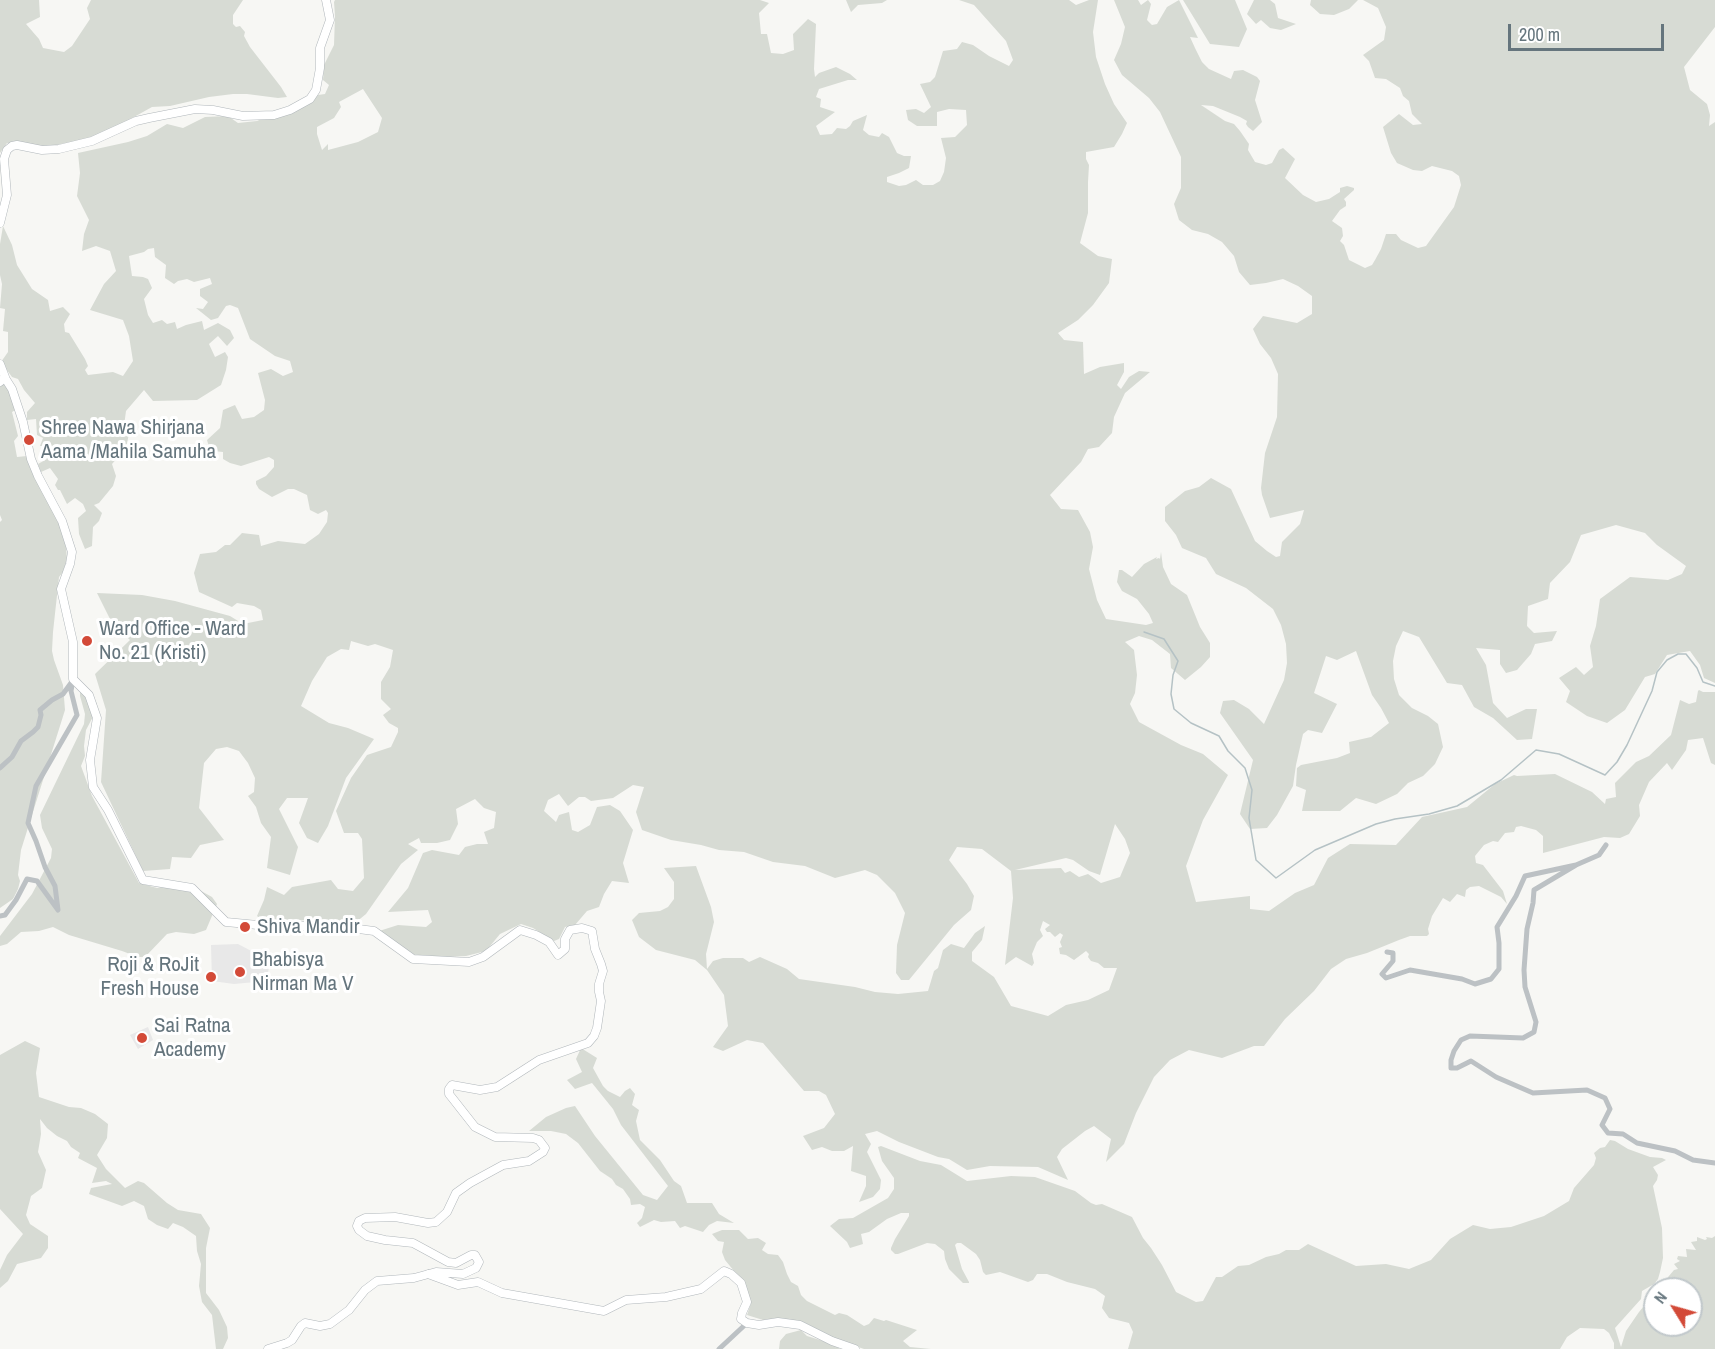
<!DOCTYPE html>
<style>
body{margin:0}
#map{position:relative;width:1715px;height:1349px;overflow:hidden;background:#f7f7f4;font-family:"Archivo Narrow",sans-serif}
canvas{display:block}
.north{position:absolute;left:1643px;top:1277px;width:60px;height:60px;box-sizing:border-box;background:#fff;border:2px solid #c1c8cb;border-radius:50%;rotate:307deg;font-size:16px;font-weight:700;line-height:24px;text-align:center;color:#65757d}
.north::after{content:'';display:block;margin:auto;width:21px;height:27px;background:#d34a38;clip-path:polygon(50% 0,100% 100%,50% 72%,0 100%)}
.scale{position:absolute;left:1508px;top:24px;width:156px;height:27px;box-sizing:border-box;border:3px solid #65757d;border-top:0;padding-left:8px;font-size:18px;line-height:21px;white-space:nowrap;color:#65757d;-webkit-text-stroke:4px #fff;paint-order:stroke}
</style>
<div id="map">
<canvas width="1715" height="1349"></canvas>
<div class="north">N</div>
<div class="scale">200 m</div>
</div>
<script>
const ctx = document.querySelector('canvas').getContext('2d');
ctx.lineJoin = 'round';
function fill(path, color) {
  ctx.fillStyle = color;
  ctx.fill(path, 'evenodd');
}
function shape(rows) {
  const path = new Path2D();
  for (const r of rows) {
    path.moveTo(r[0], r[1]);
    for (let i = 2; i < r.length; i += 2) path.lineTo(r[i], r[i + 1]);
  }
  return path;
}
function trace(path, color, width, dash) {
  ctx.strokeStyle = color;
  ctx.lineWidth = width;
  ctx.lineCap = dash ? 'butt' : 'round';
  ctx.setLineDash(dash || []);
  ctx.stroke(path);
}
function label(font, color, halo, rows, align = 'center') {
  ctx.font = font + ' "Archivo Narrow",sans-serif';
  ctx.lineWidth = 6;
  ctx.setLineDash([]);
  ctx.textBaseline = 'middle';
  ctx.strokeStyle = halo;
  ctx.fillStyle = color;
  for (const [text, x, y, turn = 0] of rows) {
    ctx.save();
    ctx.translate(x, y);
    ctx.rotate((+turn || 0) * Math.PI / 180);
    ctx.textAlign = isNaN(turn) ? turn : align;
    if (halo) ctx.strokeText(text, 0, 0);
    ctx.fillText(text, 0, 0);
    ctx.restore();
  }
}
const built = shape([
 [238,944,259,955,270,963,266,981,234,984,212,981,211,945],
 [148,1027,153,1040,138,1049,130,1035]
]);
const green = shape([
 [0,0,39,0,40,17,26,24,39,39,43,48,64,52,72,46,90,19,87,8,91,0,243,0,233,15,233,24,236,27,240,26,245,32,244,36,250,47,281,87,287,97,278,98,247,94,233,94,209,97,170,106,152,107,116,127,96,136,72,142,39,148,7,143,0,153],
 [335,0,760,0,769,3,759,13,761,34,767,34,771,53,783,54,794,50,793,34,808,19,816,24,814,69,815,77,819,73,836,67,850,74,857,80,848,80,819,89,816,97,821,99,820,107,835,112,816,126,820,135,832,134,837,128,846,129,850,126,853,121,867,115,863,130,869,135,879,137,882,133,889,137,897,153,904,156,911,156,909,168,899,173,887,177,887,182,899,186,906,185,916,180,923,185,933,185,940,181,944,172,946,158,941,138,955,137,967,125,966,110,949,109,937,112,937,126,917,126,908,120,906,110,916,109,924,113,931,107,920,84,930,82,935,77,943,51,957,49,962,42,973,45,989,56,1009,66,1013,60,1006,41,974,5,959,0,1069,0,1076,5,1089,0,1098,0,1093,32,1096,57,1105,84,1114,104,1127,123,1122,134,1114,147,1086,152,1086,159,1089,165,1088,182,1088,213,1080,243,1098,256,1112,259,1109,283,1093,305,1078,320,1058,333,1064,340,1083,342,1084,374,1100,367,1124,363,1124,372,1117,385,1121,389,1129,377,1139,371,1150,372,1125,393,1114,417,1112,433,1099,447,1088,449,1081,462,1050,495,1061,509,1078,510,1090,532,1093,547,1089,569,1097,600,1106,619,1146,625,1153,623,1149,614,1137,599,1122,591,1117,582,1119,570,1122,570,1132,577,1144,564,1157,557,1156,559,1159,558,1160,559,1161,552,1163,567,1171,584,1187,595,1200,627,1210,643,1210,657,1201,667,1185,680,1171,668,1170,654,1152,640,1139,636,1125,642,1134,650,1137,675,1135,693,1130,704,1139,722,1181,745,1203,754,1228,775,1203,820,1186,866,1196,902,1250,896,1250,909,1269,911,1295,893,1314,885,1328,858,1350,844,1396,845,1422,817,1467,807,1495,784,1514,775,1517,776,1555,774,1592,792,1605,804,1606,799,1616,797,1615,783,1636,762,1649,756,1671,735,1680,700,1689,704,1696,702,1698,691,1699,690,1703,692,1715,692,1715,765,1711,763,1703,738,1688,740,1686,750,1672,770,1667,763,1649,782,1639,805,1640,816,1629,834,1620,838,1604,837,1543,853,1543,836,1536,830,1521,826,1516,827,1514,832,1505,833,1498,842,1493,841,1484,845,1475,856,1476,863,1483,865,1503,891,1507,904,1501,897,1479,886,1470,887,1466,890,1465,897,1457,894,1450,902,1443,898,1432,916,1428,929,1429,934,1427,936,1410,936,1399,940,1367,953,1346,959,1331,969,1314,991,1285,1019,1264,1046,1254,1046,1222,1058,1189,1050,1170,1060,1154,1077,1136,1113,1124,1144,1106,1162,1111,1139,1094,1126,1085,1131,1062,1149,1057,1157,1068,1180,1038,1167,990,1166,967,1170,949,1159,938,1157,899,1142,877,1131,865,1134,871,1144,867,1152,881,1180,880,1189,873,1197,859,1202,866,1186,866,1176,851,1171,853,1146,844,1151,832,1151,822,1147,812,1150,803,1136,824,1128,835,1114,826,1095,819,1091,804,1091,763,1043,747,1040,723,1051,713,1047,728,1026,724,995,707,970,695,960,656,950,639,937,632,920,639,913,660,911,668,907,674,899,674,882,664,868,696,866,711,907,714,922,706,954,707,969,713,961,723,958,743,958,749,962,760,957,787,969,799,979,855,987,875,992,898,994,928,991,934,971,938,968,943,950,951,944,964,948,975,933,985,926,982,940,972,952,972,961,994,977,1011,1006,1048,1016,1066,1005,1088,1000,1109,990,1117,968,1104,968,1098,963,1091,961,1088,957,1089,954,1086,951,1074,960,1066,955,1060,954,1059,948,1062,947,1060,942,1063,935,1060,933,1055,937,1050,932,1047,932,1045,929,1050,925,1043,921,1040,930,1043,936,1037,942,1032,954,1034,963,1032,966,1016,957,1005,965,1013,898,1011,871,982,849,957,847,949,860,967,884,974,896,971,910,954,925,909,980,901,980,896,973,897,945,905,913,895,893,877,875,865,870,835,878,805,866,773,862,744,852,719,850,701,845,671,840,642,830,636,812,644,787,633,785,613,798,591,801,585,797,579,797,568,806,559,794,548,800,544,811,556,822,559,815,569,812,572,830,578,832,590,825,597,807,610,805,620,811,633,830,623,863,629,883,612,881,604,894,599,907,587,911,575,925,565,927,559,939,554,941,533,928,521,924,500,934,486,951,466,956,446,957,406,954,376,932,398,925,426,927,432,922,428,910,388,912,408,888,423,853,432,850,459,855,465,847,477,844,488,844,484,832,494,828,496,812,484,808,475,799,456,809,458,824,450,840,437,843,421,843,419,838,408,844,418,850,401,864,366,914,355,923,345,923,320,919,277,922,262,920,257,916,264,900,267,887,284,895,292,887,331,880,338,889,353,891,364,878,362,839,358,833,344,833,336,811,351,778,367,755,391,747,398,732,398,728,389,723,383,715,391,709,381,699,381,682,390,667,393,650,375,644,368,646,351,641,349,650,341,649,327,657,312,681,301,706,329,723,348,728,374,739,346,778,328,826,318,843,307,838,299,823,308,798,287,798,279,809,298,847,290,875,267,868,271,837,261,823,256,807,248,796,254,792,255,778,248,763,239,751,227,747,216,749,204,763,199,808,224,840,200,845,191,858,172,857,170,869,143,871,101,782,106,710,95,674,130,640,112,623,97,593,142,595,175,601,230,616,243,624,263,620,261,610,254,606,237,603,232,607,199,592,194,573,200,554,216,552,225,545,230,545,242,533,259,535,261,546,278,541,305,544,319,534,327,522,328,513,326,510,318,514,310,510,307,495,294,489,288,489,272,497,259,489,256,484,256,481,266,476,274,467,274,460,269,457,241,466,230,463,223,459,223,452,213,451,209,447,207,440,220,428,223,410,235,405,242,419,254,417,264,410,265,400,258,373,271,369,283,376,293,372,290,361,275,356,250,339,238,308,230,305,226,306,218,318,211,320,196,308,203,309,208,302,200,296,200,289,212,284,210,278,194,282,187,279,178,281,174,284,165,278,166,265,155,257,154,248,148,249,144,252,129,256,132,276,143,277,148,279,152,288,144,299,148,315,153,323,162,320,167,324,175,322,177,329,186,325,202,321,204,330,218,323,230,330,234,338,227,346,218,336,209,344,215,357,225,352,228,357,226,370,221,385,197,400,153,401,144,390,126,411,124,426,130,429,126,448,112,464,116,476,113,486,99,503,94,505,102,513,99,521,93,527,92,546,85,549,79,534,78,518,86,511,83,504,75,498,67,504,60,490,58,490,55,485,58,479,50,468,41,472,38,464,47,459,43,446,40,446,43,438,37,435,36,419,27,420,27,412,35,403,24,390,18,379,12,377,1,362,8,352,8,332,3,331,5,309,0,308,2,284,0,275,0,244,3,226,12,245,17,265,32,289,48,300,50,311,63,307,70,314,64,324,65,332,69,333,85,359,88,366,85,370,88,375,113,372,123,376,133,361,129,336,123,320,90,310,104,284,116,271,110,251,96,246,82,251,84,234,89,220,77,196,80,173,78,153,128,142,147,136,167,124,183,128,205,117,228,116,238,123,257,121,311,96,325,94,329,85,323,80,324,65,334,45,335,16,334,2],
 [363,89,382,118,378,132,358,142,328,150,328,144,322,150,317,134,317,127,334,118,341,107,339,102],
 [1115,824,1125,839,1130,853,1120,877,1101,883,1088,874,1079,877,1070,871,1065,873,1061,868,1015,870,1066,858,1073,860,1089,871,1100,875],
 [846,0,887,0,882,3,858,5,851,12],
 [1114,0,1138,0,1141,5,1148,0,1151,4,1147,20,1152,25,1157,24,1167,7,1179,0,1198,38,1190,37,1195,48,1202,62,1209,69,1231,79,1234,71,1243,70,1257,77,1260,81,1255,100,1262,122,1253,131,1248,127,1246,124,1247,121,1240,117,1213,106,1201,105,1225,121,1234,124,1240,131,1249,144,1248,150,1255,162,1266,165,1272,163,1279,150,1283,148,1295,159,1285,178,1303,195,1316,202,1329,199,1340,192,1340,188,1347,186,1354,188,1354,190,1344,199,1346,202,1346,206,1340,210,1332,221,1342,228,1343,236,1340,241,1344,245,1349,260,1365,268,1372,265,1375,260,1381,249,1386,234,1396,234,1401,240,1418,248,1426,246,1454,207,1461,185,1459,176,1452,171,1432,166,1422,171,1413,170,1397,163,1391,153,1383,127,1399,114,1413,125,1422,124,1412,114,1409,101,1403,96,1400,88,1386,79,1375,78,1369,61,1363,55,1384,40,1386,27,1378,8,1363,0,1715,0,1715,27,1684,67,1690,90,1707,104,1710,115,1709,126,1715,122,1715,683,1704,678,1700,665,1690,651,1667,655,1655,674,1645,677,1625,710,1607,723,1587,716,1566,702,1570,691,1559,678,1576,667,1584,675,1593,667,1590,646,1596,626,1600,599,1630,577,1668,580,1682,574,1686,566,1657,545,1645,533,1616,525,1581,535,1570,562,1550,583,1548,599,1528,606,1527,626,1534,633,1557,631,1552,641,1535,644,1531,654,1517,670,1506,673,1500,664,1500,650,1476,648,1486,665,1493,703,1507,718,1526,709,1537,709,1532,739,1517,740,1493,718,1474,707,1462,685,1447,683,1419,637,1403,631,1396,646,1393,661,1394,679,1399,695,1412,708,1428,716,1438,724,1443,747,1435,764,1423,776,1408,783,1397,794,1376,804,1356,798,1340,811,1302,811,1306,790,1296,786,1297,768,1301,765,1337,758,1350,753,1349,742,1371,737,1389,723,1381,708,1372,695,1356,651,1337,660,1326,656,1314,693,1337,704,1322,733,1308,730,1303,734,1296,765,1293,786,1277,815,1267,828,1250,829,1240,814,1253,760,1220,713,1223,701,1234,700,1249,709,1264,724,1284,680,1287,663,1286,644,1281,625,1273,609,1246,588,1216,574,1206,558,1182,548,1176,535,1165,521,1165,507,1185,491,1199,487,1211,478,1231,489,1255,541,1267,551,1276,557,1280,556,1282,542,1300,524,1304,510,1270,518,1262,495,1261,488,1265,453,1277,417,1278,374,1271,358,1260,344,1253,329,1263,316,1297,323,1312,314,1312,296,1298,286,1283,279,1266,283,1250,285,1239,272,1234,256,1222,242,1208,234,1192,230,1179,220,1174,204,1181,188,1181,157,1160,112,1149,98,1122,75,1114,60,1121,44,1125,27],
 [1183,0,1235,0,1247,29,1239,47,1210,44],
 [1254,0,1270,0,1275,4,1278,18,1296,24,1281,30,1270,28,1261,20,1256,24,1247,14],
 [1311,0,1358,0,1349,9,1334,15,1320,14,1310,5],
 [5,381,17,409,12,412,18,436,14,441,17,457,27,456,65,537,67,559,63,572,59,577,53,632,52,651,54,660,63,685,65,710,21,850,18,875,20,881,18,889,13,899,0,908,0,522,2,520,0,515,0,384],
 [84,689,91,695,96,702,97,706,96,711,86,730,84,746,85,756,81,766,92,796,139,883,157,888,179,884,192,886,212,897,217,904,206,930,194,934,176,932,167,934,146,956,142,957,138,957,122,951,69,935,53,927,39,931,21,932,7,944,0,946,0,936,32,894,51,858,52,849,42,828,40,815,84,724,85,714,80,696,80,691],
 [25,1041,40,1048,36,1073,39,1097,69,1107,81,1108,95,1114,108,1124,107,1138,97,1155,106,1169,125,1188,138,1181,144,1183,167,1203,178,1210,201,1214,210,1228,206,1248,206,1293,219,1310,227,1327,228,1338,223,1349,216,1349,212,1315,202,1302,199,1286,201,1264,197,1251,196,1236,183,1227,173,1223,168,1229,157,1225,148,1219,144,1206,134,1201,122,1206,89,1194,91,1188,112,1184,106,1181,92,1183,97,1168,78,1158,80,1153,71,1147,67,1141,57,1136,47,1128,40,1119,41,1134,38,1152,46,1170,42,1188,31,1196,26,1215,30,1224,48,1236,48,1248,41,1258,17,1264,8,1281,0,1288,0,1270,7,1255,23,1234,0,1209,0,1055],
 [581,1048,597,1058,593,1068,603,1086,608,1091,620,1097,625,1091,630,1088,635,1094,632,1105,639,1110,636,1121,640,1140,660,1160,674,1181,681,1186,687,1203,712,1203,719,1214,734,1223,717,1221,709,1225,703,1232,685,1226,680,1228,675,1221,661,1222,654,1220,640,1227,637,1223,642,1218,645,1207,640,1204,631,1205,630,1199,623,1189,616,1185,612,1179,600,1171,578,1143,566,1134,551,1131,529,1131,546,1117,566,1108,575,1106,595,1136,643,1195,657,1200,668,1186,621,1125,613,1109,592,1083,575,1089,567,1080,582,1072,576,1059],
 [1610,1140,1615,1141,1628,1149,1650,1157,1662,1158,1666,1160,1653,1167,1658,1175,1657,1180,1653,1186,1662,1228,1663,1258,1660,1272,1658,1279,1654,1284,1642,1291,1641,1299,1615,1328,1621,1347,1626,1331,1639,1312,1655,1293,1655,1325,1691,1325,1691,1289,1658,1289,1674,1270,1678,1269,1674,1264,1680,1261,1677,1259,1678,1256,1687,1257,1686,1249,1696,1250,1691,1242,1697,1241,1697,1237,1705,1240,1707,1239,1706,1237,1712,1238,1715,1236,1715,1349,1614,1349,1614,1343,1609,1333,1604,1329,1580,1328,1567,1337,1560,1349,1128,1349,1133,1332,1129,1323,1109,1318,1102,1308,1105,1296,1095,1289,1067,1282,1047,1274,1037,1274,1033,1280,1028,1282,1000,1272,986,1275,983,1272,980,1260,976,1254,961,1243,957,1243,955,1245,962,1269,969,1282,969,1283,963,1283,949,1269,945,1259,944,1251,935,1244,927,1243,898,1254,895,1254,891,1250,891,1248,895,1239,909,1216,909,1213,901,1213,887,1219,869,1232,861,1234,863,1244,850,1248,847,1242,830,1226,839,1219,853,1218,888,1198,894,1189,894,1178,882,1161,878,1147,881,1146,920,1161,941,1165,967,1181,1011,1176,1035,1177,1075,1191,1091,1203,1096,1205,1102,1204,1132,1217,1143,1238,1151,1248,1162,1265,1176,1292,1196,1302,1203,1301,1216,1277,1222,1277,1238,1266,1249,1265,1266,1257,1279,1254,1286,1250,1299,1250,1308,1244,1356,1266,1386,1264,1409,1269,1431,1260,1450,1239,1473,1225,1490,1229,1511,1227,1544,1216,1569,1201,1574,1188,1594,1165,1596,1158,1594,1153,1600,1148,1605,1147],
 [722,1230,739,1230,748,1239,758,1238,766,1243,762,1250,768,1254,778,1255,783,1262,787,1274,791,1282,798,1286,801,1295,807,1301,835,1315,839,1313,847,1315,864,1326,869,1324,874,1318,884,1321,886,1320,917,1330,903,1341,910,1347,931,1349,864,1349,838,1340,805,1323,779,1318,763,1320,747,1315,751,1303,739,1277,725,1260,722,1252,724,1242,718,1241,712,1234],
 [801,1330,807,1336,833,1344,840,1349,779,1349,780,1341,786,1334]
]);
const stream = shape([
 [1144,632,1164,639,1178,661,1173,675,1171,694,1174,709,1191,723,1219,736,1228,751,1245,768,1252,790,1249,818,1256,860,1276,878,1315,850,1376,824,1395,819,1429,814,1457,806,1501,780,1536,750,1559,754,1605,775,1617,762,1627,745,1652,691,1657,672,1667,660,1678,654,1686,654,1697,668,1703,682,1715,686]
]);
const street = shape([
 [0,768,12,757,21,741,33,732,38,727,41,715,40,710,52,700,63,694,71,683],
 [1576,865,1534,890,1533,903,1527,929,1524,970,1525,987,1536,1022,1534,1032,1523,1038,1470,1036,1461,1040,1454,1051,1451,1060,1451,1068,1457,1068,1471,1061,1496,1077,1533,1093,1587,1090,1605,1098,1610,1109,1602,1125,1608,1133,1623,1134,1637,1143,1675,1151,1693,1160,1715,1163],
 [0,916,5,915,16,900,27,879,37,881,58,910,55,886,45,867,36,841,28,823,36,786,77,715,71,691,73,679],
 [1387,952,1393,953,1393,961,1382,974,1386,978,1410,970,1462,979,1475,984,1491,979,1499,969,1499,943,1497,927,1516,896,1525,876,1576,865,1599,855,1606,845],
 [719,1349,747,1323]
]);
const secondary = shape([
 [0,223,7,195,4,159,7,150,12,146,17,145,42,150,59,149,92,141,136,121,149,118,195,109,213,110,243,116,274,115,290,110,310,99,316,90,320,68,320,48,330,20,326,0],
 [0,364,5,377,0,382],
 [5,378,12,389,23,422,31,459,38,476,62,521,72,552,70,564,61,589,73,642,73,679,89,695,97,718,90,760,93,787,108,810,143,880,192,888,226,922,279,927,328,925,374,931,413,959,469,962,483,957,520,930,536,935,549,942,558,955,565,949,565,939,570,930,582,928,592,931,595,949,601,964,603,971,599,984,599,992,601,1001,597,1028,594,1036,588,1043,539,1060,497,1087,480,1090,452,1085,449,1089,449,1094,453,1099,475,1127,495,1137,533,1138,539,1140,545,1148,543,1152,529,1161,503,1165,470,1183,456,1193,447,1212,436,1222,428,1223,395,1217,365,1218,359,1221,357,1226,359,1230,367,1236,385,1240,413,1243,448,1262,456,1263,471,1255,475,1255,479,1262,476,1268,463,1274,436,1272,414,1278,377,1281,365,1290,349,1310,330,1324,320,1326,305,1323,301,1326,292,1340,287,1343,268,1349],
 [428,1274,458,1285,478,1282,502,1293,604,1311,626,1300,666,1297,701,1289,724,1271,731,1274,741,1283,747,1302,742,1313,741,1319,747,1323,759,1325,778,1322,800,1325,832,1341,855,1349]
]);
const markers = [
 [29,440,6,"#d34a38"],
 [87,641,6,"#d34a38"],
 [245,927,6,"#d34a38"],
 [240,972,6,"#d34a38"],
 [211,977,6,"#d34a38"],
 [142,1038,6,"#d34a38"]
];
const poiNames = [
 ["Shree Nawa Shirjana",41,428],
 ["Aama /Mahila Samuha",41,452],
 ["Ward Office - Ward",99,629],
 ["No. 21 (Kristi)",99,653],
 ["Shiva Mandir",257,927],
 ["Bhabisya",252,960],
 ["Nirman Ma V",252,984],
 ["Roji & RoJit",199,965,"right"],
 ["Fresh House",199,989,"right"],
 ["Sai Ratna",154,1026],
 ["Academy",154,1050]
];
fill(built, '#e8e8e8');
fill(green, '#d7dbd4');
trace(stream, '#b5c2c5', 1.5);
trace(secondary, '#b1b7bb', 9);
trace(street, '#bcc1c4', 5);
trace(secondary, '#fff', 8);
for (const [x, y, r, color] of markers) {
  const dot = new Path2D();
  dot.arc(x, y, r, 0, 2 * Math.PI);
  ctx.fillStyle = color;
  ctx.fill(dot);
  trace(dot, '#fff', 2);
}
label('21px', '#65757d', '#fff', poiNames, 'left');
</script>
